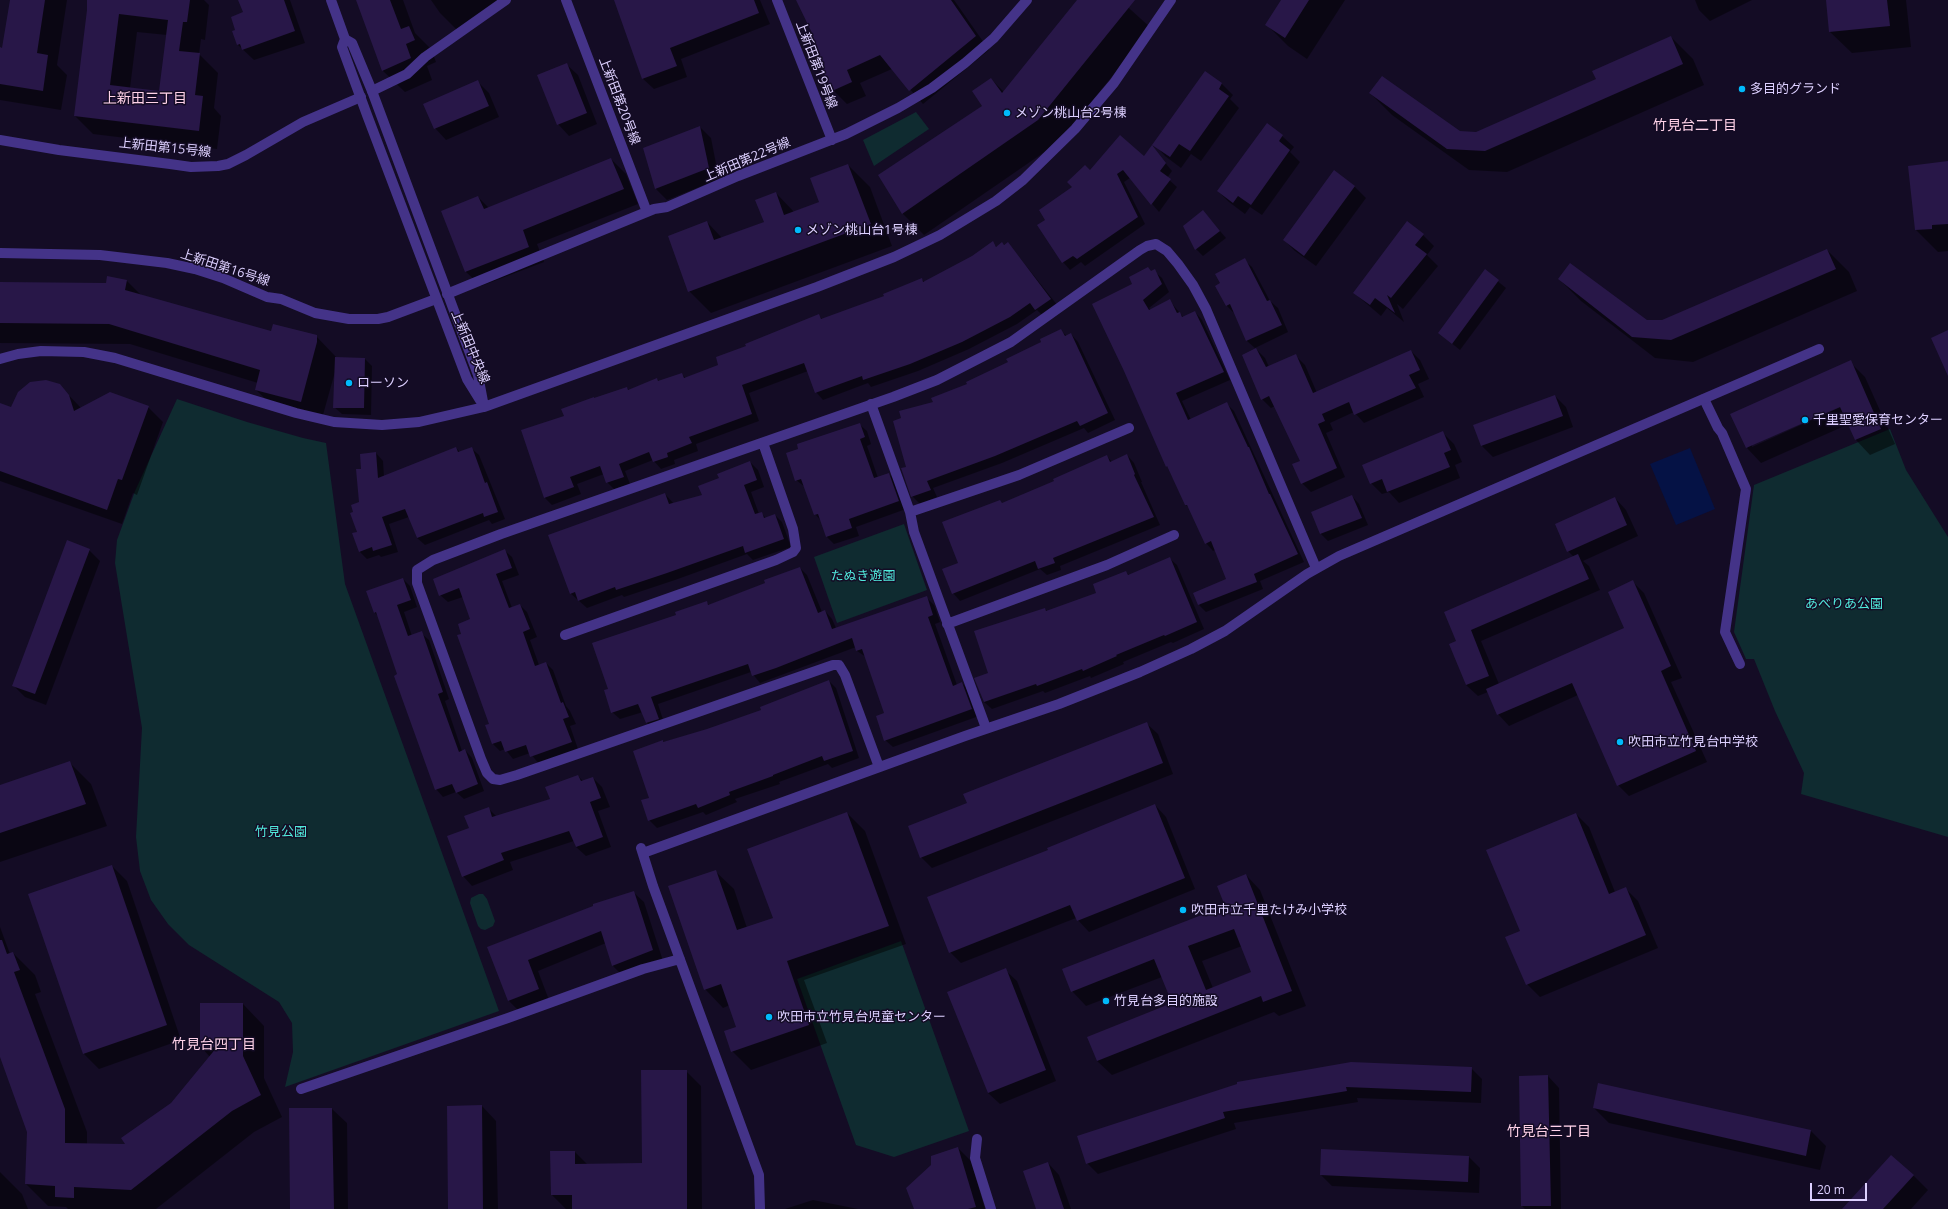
<!DOCTYPE html>
<meta charset="utf-8">
<style>
body{margin:0}
#map{position:relative;width:1948px;height:1209px;overflow:hidden;background:#140c25;font-family:"Open Sans",sans-serif}
canvas{display:block}
.scale{position:absolute;left:1810px;top:1183px;width:57px;height:18px;box-sizing:border-box;border:2px solid #ddd0ff;border-top:0;padding-left:5px;font-size:12px;line-height:14px;white-space:nowrap;color:#ddd0ff;-webkit-text-stroke:3px #140c25;paint-order:stroke}
</style>
<div id="map">
<canvas width="1948" height="1209"></canvas>
<div class="scale">20 m</div>
</div>
<script>
const ctx = document.querySelector('canvas').getContext('2d');
ctx.lineJoin = 'round';
function fill(path, color) {
  ctx.fillStyle = color;
  ctx.fill(path, 'evenodd');
}
function shape(rows) {
  const path = new Path2D();
  for (const r of rows) {
    path.moveTo(r[0], r[1]);
    for (let i = 2; i < r.length; i += 2) path.lineTo(r[i], r[i + 1]);
  }
  return path;
}
function trace(path, color, width, dash) {
  ctx.strokeStyle = color;
  ctx.lineWidth = width;
  ctx.lineCap = dash ? 'butt' : 'round';
  ctx.setLineDash(dash || []);
  ctx.stroke(path);
}
function label(font, color, halo, rows, align = 'center') {
  ctx.font = font + ' "Open Sans","Noto Sans JP",sans-serif';
  ctx.lineWidth = 3;
  ctx.setLineDash([]);
  ctx.textBaseline = 'middle';
  ctx.strokeStyle = halo;
  ctx.fillStyle = color;
  for (const [text, x, y, turn = 0] of rows) {
    ctx.save();
    ctx.translate(x, y);
    ctx.rotate((+turn || 0) * Math.PI / 180);
    ctx.textAlign = isNaN(turn) ? turn : align;
    if (halo) ctx.strokeText(text, 0, 0);
    ctx.fillText(text, 0, 0);
    ctx.restore();
  }
}
const green = shape([
 [916,112,929,129,874,166,863,140],
 [177,399,247,422,303,438,326,443,345,584,499,1011,285,1087,293,1052,292,1023,279,1002,189,945,168,924,151,900,140,871,136,837,142,728,115,563,117,540,135,491],
 [1890,429,1906,470,1948,537,1948,837,1801,794,1804,773,1775,711,1754,659,1746,659,1734,632,1754,485],
 [904,524,927,590,837,623,814,557],
 [479,894,483,894,487,899,495,921,493,926,485,930,481,929,478,926,470,903,471,898],
 [901,941,969,1131,894,1157,856,1145,797,979]
]);
const water = shape([
 [1690,448,1715,509,1676,525,1650,464]
]);
const shadow = shape([
 [11,0,67,0,57,65,67,75,61,110,0,100,0,48,3,49],
 [89,0,204,0,209,5,205,40,201,39,199,54,218,73,214,108,221,116,217,149,93,134,75,116],
 [137,32,167,35,160,92,130,88],
 [242,0,290,0,305,43,254,60,238,45,233,31,236,30,244,13],
 [357,0,403,0,415,33,431,49,436,62,427,66,432,80,405,92,383,71],
 [431,0,511,0,462,35,440,13],
 [615,0,760,0,770,24,681,59,687,77,654,89,642,78],
 [797,0,954,0,989,50,923,104,892,69,860,83,866,96,847,104,833,90,813,34],
 [1079,0,1120,0,1151,28,1059,142,924,235,903,214,879,175,983,106,991,79,1004,92],
 [1283,0,1345,0,1307,59,1288,46,1267,25],
 [1695,0,1752,0,1710,21,1699,10],
 [1827,0,1906,0,1911,47,1852,53,1830,32],
 [1671,37,1693,59,1704,85,1507,172,1469,170,1392,115,1370,93,1459,132,1477,133,1597,79],
 [566,64,578,75,597,124,569,136,558,124],
 [1205,72,1222,84,1233,95,1230,99,1239,108,1201,161,1191,154,1181,168,1165,156,1154,144],
 [478,82,489,93,499,117,446,140,435,128],
 [1267,125,1282,136,1294,147,1290,152,1300,162,1262,215,1250,207,1245,214,1229,202,1218,191],
 [700,127,711,138,719,179,667,200,656,189,644,149],
 [1152,147,1172,171,1167,178,1177,187,1159,212,1130,178,1124,182,1145,224,1085,266,1081,262,1070,270,1063,262,1047,220,1073,188,1090,171,1144,158],
 [611,159,626,174,638,204,537,244,544,262,481,286,466,272,442,211,478,197,489,208],
 [1948,162,1948,251,1938,252,1916,230,1909,167],
 [848,165,870,187,892,246,711,313,689,291,707,222,722,238,765,222,776,193,794,212,820,202],
 [1334,172,1355,187,1366,198,1316,266,1295,251,1284,240],
 [1203,211,1226,238,1203,256,1196,249,1184,226],
 [1423,235,1434,246,1427,255,1438,266,1403,309,1397,304,1404,322,1387,308,1381,316,1354,293],
 [992,243,997,247,1008,243,1058,306,1043,316,1037,310,1017,324,969,349,918,371,871,387,868,383,823,400,816,392,808,371,749,393,759,421,696,444,698,451,674,460,675,464,661,469,653,460,625,471,630,484,614,489,607,482,604,474,577,484,581,494,552,505,545,498,522,430,565,417,627,388,629,390,657,379,660,382,681,374,686,378,720,366,748,347,819,316,823,320,885,296,921,279,925,282,972,257],
 [1827,250,1849,272,1857,291,1693,362,1655,358,1581,301,1559,279,1646,321,1662,321],
 [1244,260,1252,267,1270,301,1278,308,1288,332,1255,348,1265,358,1269,367,1296,356,1305,365,1317,393,1411,351,1420,360,1429,379,1418,384,1424,397,1364,423,1354,412,1330,423,1333,430,1326,433,1345,477,1311,492,1302,483,1301,461,1275,406,1271,408,1262,399,1256,349,1247,341,1234,313,1227,306,1221,283],
 [1154,271,1162,278,1169,292,1149,308,1151,310,1169,300,1184,318,1195,312,1202,320,1230,380,1182,401,1191,420,1227,404,1234,411,1304,562,1260,581,1263,589,1206,612,1199,605,1227,579,1215,550,1213,551,1206,543,1190,509,1186,505,1167,466,1125,371,1134,284],
 [1485,271,1506,288,1460,350,1439,333],
 [127,281,142,296,271,333,316,336,337,358,365,359,372,366,371,415,342,414,334,407,335,372,321,422,277,410,256,390,258,383,130,344,0,343,0,283,106,284],
 [1060,330,1067,336,1071,334,1078,342,1115,420,1088,433,1084,428,1002,463,933,488,937,497,920,504,912,496,907,467,934,402,1009,362],
 [1850,362,1865,377,1895,444,1870,455,1856,440,1849,424,1761,463,1747,448],
 [1844,404,1845,405,1752,447,1752,444],
 [59,385,81,408,148,407,163,422,137,495,133,493,122,524,0,481,0,404,12,408],
 [1555,396,1566,407,1573,427,1493,457,1482,446,1474,425],
 [859,424,867,431,871,444,867,446,878,478,889,474,896,481,906,509,856,527,859,536,834,544,827,537,822,522,815,514,805,487,796,480,800,450],
 [1443,433,1454,444,1462,462,1455,465,1460,478,1399,503,1389,492,1382,494,1371,483],
 [456,448,460,452,471,448,479,455,505,519,492,524,489,520,425,545,417,538,409,517,389,524,398,552,381,557,379,555,367,559,360,552,354,513,360,502,362,470,376,453,383,461,384,477],
 [1127,455,1134,463,1142,482,1141,482,1160,525,1060,566,1061,570,1047,575,1040,569,960,601,953,593,960,563,1000,501,1003,504,1055,481,1107,456,1112,462],
 [750,462,758,470,764,487,751,492,759,514,761,513,766,518,775,515,782,522,791,547,753,560,747,554,675,580,624,597,622,595,587,608,570,593,665,494,674,504,703,496,720,479],
 [1352,496,1359,504,1368,525,1328,541,1321,534,1312,512],
 [1615,498,1626,510,1638,536,1583,561,1589,566,1600,590,1481,641,1499,684,1625,629,1633,582,1644,593,1682,678,1671,682,1707,762,1629,796,1618,785,1578,695,1509,726,1498,714,1488,692,1478,696,1466,685,1457,641,1445,613,1574,557,1568,551],
 [89,550,100,561,46,705,25,697,13,685],
 [504,550,512,557,519,575,502,581,512,608,520,605,527,612,537,637,530,640,539,665,546,663,553,670,566,706,570,711,576,724,570,726,578,749,539,764,530,753,513,759,505,749,500,751,493,744,490,724,463,634,472,620,463,597,448,602,440,595],
 [1169,558,1177,565,1204,629,1173,643,1171,642,1123,662,1124,664,1091,678,1090,676,1045,693,1043,691,992,709,984,702,989,673,1045,609,1048,612,1098,593,1126,572,1129,575],
 [800,568,807,575,822,612,825,611,832,619,836,628,927,598,934,605,940,622,935,624,957,685,962,683,969,691,979,716,893,747,885,740,885,713,866,657,857,651,856,647,760,683,751,672,658,704,665,726,654,730,647,723,643,712,620,719,612,712,609,690,678,616,707,603,709,605,766,583],
 [403,579,410,586,417,607,404,612,412,636,421,633,429,640,449,699,445,701,462,751,465,750,472,758,484,791,464,799,456,792,443,797,436,789,399,675,378,616,374,612],
 [829,681,836,688,859,758,832,768,828,764,779,782,780,784,735,799,737,802,706,815,703,812,657,828,649,820,650,798,663,742,707,730,763,710],
 [1146,723,1158,734,1173,774,932,868,921,857,968,803],
 [70,763,91,784,107,826,0,862,0,786],
 [578,776,583,781,593,778,602,787,610,807,598,811,611,847,586,856,576,847,574,841,510,862,513,870,472,886,463,876,470,829,488,808,497,817,551,799],
 [1155,805,1166,817,1195,889,1089,932,1076,918,961,963,950,952,1049,850],
 [847,813,865,831,906,944,804,980,827,1043,751,1070,732,1051,738,1028,730,1005,723,1008,705,989,715,871,734,889,747,928,774,918],
 [1576,814,1589,827,1615,892,1625,888,1638,901,1658,948,1540,997,1527,984,1521,931],
 [112,866,127,881,181,1040,99,1069,84,1054],
 [1246,875,1260,890,1306,1006,1279,1016,1274,1012,1112,1075,1097,1061,1173,1003,1162,977,1086,1006,1072,991,1226,906],
 [1242,946,1252,972,1213,988,1202,961],
 [633,892,644,902,663,961,623,976,613,966,606,943,538,971,549,1000,519,1011,509,1001,488,947],
 [0,927,10,954,13,953,35,975,41,992,35,994,87,1132,87,1145,127,1145,172,1104,210,1057,201,1047,243,1004,264,1026,264,1078,282,1117,254,1132,156,1209,68,1209,66,1207,48,1206,26,1184,28,1132,0,1054],
 [1005,970,1017,981,1056,1081,1000,1104,988,1093],
 [1471,1068,1482,1079,1481,1103,1357,1098,1358,1102,1234,1123,1236,1129,1098,1174,1087,1163,1238,1084],
 [686,1071,701,1086,702,1209,566,1209,552,1195,575,1152,587,1164,643,1164],
 [1548,1076,1559,1088,1561,1209,1525,1209,1522,1206,1520,1077],
 [1599,1085,1811,1131,1826,1146,1820,1170,1609,1123,1594,1108],
 [482,1106,496,1121,498,1209,449,1209],
 [290,1109,332,1109,347,1123,348,1209,291,1209],
 [958,1148,971,1161,985,1209,915,1209],
 [1469,1157,1480,1168,1479,1193,1332,1186,1321,1175],
 [1048,1163,1059,1175,1071,1209,1037,1209],
 [0,1172,22,1194,28,1209,0,1209],
 [1913,1175,1928,1190,1911,1209,1844,1209],
 [813,1200,858,1209,785,1209]
]);
const building = shape([
 [10,0,45,0,37,53,48,55,43,91,0,84,0,47,2,48],
 [87,0,190,0,187,22,183,22,179,51,200,53,195,95,203,96,199,131,74,116,87,10],
 [119,14,168,20,159,91,110,85],
 [238,0,284,0,295,31,242,50,240,44,237,45,232,31,235,30,231,17,243,12],
 [356,0,390,0,401,29,409,26,415,40,406,44,411,58,382,71],
 [614,0,754,0,759,13,670,48,677,66,642,79],
 [796,0,951,0,976,36,909,91,880,55,847,70,852,82,832,91,807,36,812,33],
 [1077,0,1135,0,1038,120,902,214,878,175,982,106,972,91,991,78,1002,93],
 [1281,0,1309,0,1285,38,1265,25],
 [1826,0,1887,0,1890,26,1829,32],
 [1671,36,1683,64,1485,151,1447,149,1369,93,1382,76,1460,131,1476,132,1596,79,1592,71],
 [567,63,587,113,557,125,537,75],
 [1205,71,1222,83,1219,89,1229,96,1190,151,1179,144,1170,157,1152,145],
 [478,80,489,106,434,129,423,104],
 [1267,123,1283,135,1279,141,1290,150,1251,205,1238,196,1233,203,1217,191],
 [700,126,709,168,655,189,643,148],
 [1120,135,1144,156,1152,145,1166,163,1160,171,1171,179,1151,205,1123,170,1117,174,1138,217,1077,259,1073,256,1062,263,1037,225,1045,220,1039,210,1072,187,1067,182,1085,165,1090,170],
 [611,158,624,189,523,230,529,247,465,272,441,211,478,196,484,209],
 [1948,161,1948,224,1932,225,1932,229,1915,230,1908,166],
 [848,164,871,224,688,292,668,236,707,221,714,240,764,222,755,200,776,192,784,215,819,202,810,178],
 [1334,170,1355,186,1304,256,1283,240],
 [1203,210,1220,231,1195,250,1183,226],
 [1407,221,1424,234,1415,245,1427,254,1391,298,1387,295,1395,313,1375,298,1370,305,1353,293],
 [993,241,996,247,1002,242,1004,245,1008,242,1051,299,1035,310,1030,303,1010,317,962,342,910,364,863,380,862,376,815,393,804,363,742,385,752,414,689,437,692,443,667,453,668,457,653,462,649,452,619,464,624,477,606,483,600,466,570,477,574,487,544,498,521,430,564,416,561,409,594,397,594,398,627,387,628,390,657,378,658,381,682,373,684,378,718,365,716,357,746,346,745,344,819,314,821,319,884,296,883,294,922,278,923,282,972,256],
 [1827,249,1836,269,1671,340,1632,337,1558,279,1570,263,1647,320,1662,320],
 [1245,258,1267,301,1270,300,1282,325,1246,341,1230,304,1226,306,1215,286,1220,283,1215,274],
 [1148,267,1151,271,1155,269,1162,284,1143,300,1149,310,1170,299,1177,313,1180,312,1182,317,1195,311,1224,372,1176,393,1188,420,1227,402,1248,447,1249,447,1269,494,1270,494,1298,554,1254,574,1257,582,1198,605,1193,593,1226,579,1211,541,1205,544,1187,505,1185,505,1167,466,1166,467,1124,371,1092,304,1132,284,1129,277],
 [1485,269,1499,280,1452,344,1438,333],
 [107,276,127,280,125,290,271,331,273,324,317,335,317,342,301,402,255,390,260,370,109,324,0,323,0,282,106,283],
 [1061,329,1065,336,1071,333,1108,413,1080,426,1077,421,995,456,927,481,931,490,911,497,901,468,906,467,893,421,901,418,899,411,933,402,931,398,967,384,966,382,1008,362,1006,359,1041,342,1040,339],
 [1948,330,1948,376,1931,338],
 [1256,348,1266,367,1296,354,1313,393,1411,350,1420,370,1409,375,1416,388,1354,415,1349,402,1322,414,1325,421,1318,424,1337,468,1301,484,1292,464,1300,461,1269,396,1261,400,1242,355],
 [335,357,365,358,364,408,333,408],
 [1851,360,1881,429,1855,440,1840,407,1746,448,1730,414],
 [46,380,60,384,69,395,74,411,110,392,149,406,122,480,118,479,107,510,0,471,0,403,11,407,18,392,30,382],
 [1555,395,1563,416,1481,446,1473,425],
 [860,423,865,437,860,439,874,478,889,473,899,501,849,519,852,528,826,537,818,514,814,515,801,479,795,481,786,453,798,449,797,444],
 [1443,431,1451,450,1444,453,1450,467,1387,492,1382,479,1370,484,1362,465],
 [456,447,458,452,472,447,485,483,487,482,498,512,484,517,483,513,417,538,405,509,382,517,392,545,373,551,372,547,359,552,352,533,357,532,350,513,353,512,351,505,359,502,356,469,361,469,360,454,376,452,378,478],
 [1127,454,1135,474,1134,475,1154,517,1053,558,1055,563,1038,569,1035,561,952,594,942,569,958,563,942,522,1000,500,1002,503,1054,481,1053,479,1107,455,1110,462],
 [750,461,757,480,744,485,755,514,762,512,764,518,775,514,784,539,745,553,743,546,667,573,616,590,615,587,578,601,575,592,570,594,548,535,665,493,669,504,702,495,698,486,719,478,717,474],
 [1352,495,1362,518,1320,534,1311,512],
 [1615,497,1627,525,1567,552,1555,524],
 [67,540,90,549,35,694,12,686],
 [505,549,512,568,496,574,509,608,520,604,530,629,523,632,535,666,546,662,561,703,563,702,569,717,563,719,572,742,530,757,526,745,505,752,501,741,492,744,485,725,489,724,457,635,461,634,458,624,470,619,459,588,439,596,433,579],
 [1578,554,1589,579,1471,630,1489,676,1466,685,1449,644,1456,641,1444,612],
 [1170,557,1197,622,1165,636,1164,635,1116,655,1117,656,1083,671,1082,669,1037,686,1036,684,984,702,974,678,988,673,974,631,1045,608,1046,611,1096,593,1093,584,1126,571,1128,575],
 [800,567,818,613,825,610,832,629,927,596,933,615,928,617,953,686,962,682,972,709,884,741,876,716,884,713,862,649,856,651,852,638,776,668,752,676,748,664,651,697,659,719,646,723,638,704,611,713,604,690,608,689,592,643,676,615,675,612,707,601,708,605,765,583,764,580],
 [403,578,411,600,397,605,408,636,422,631,443,692,438,694,459,752,465,749,478,784,456,793,452,784,435,790,394,676,397,674,376,612,374,613,366,591],
 [1633,580,1671,666,1661,671,1696,751,1617,786,1572,683,1497,715,1486,689,1624,628,1608,592],
 [829,680,853,751,824,761,822,756,773,775,773,776,729,792,730,795,698,808,696,804,648,821,641,800,649,798,633,751,663,740,663,742,707,729,761,710,760,707],
 [1147,722,1163,763,920,858,908,826,967,803,963,794],
 [70,761,86,804,0,833,0,785],
 [578,775,581,781,593,777,601,798,590,802,603,837,576,847,569,831,501,853,504,860,462,877,447,836,469,828,464,816,489,807,492,817,550,799,545,787],
 [1155,804,1185,878,1077,921,1070,905,949,953,927,897,1048,850,1047,848],
 [847,812,889,926,787,961,809,1025,731,1052,724,1031,736,1027,721,984,704,990,668,886,716,870,737,930,773,918,747,849],
 [1576,813,1609,894,1626,887,1646,935,1526,985,1505,937,1520,931,1486,850],
 [112,865,167,1025,83,1054,28,894],
 [1246,874,1292,991,1263,1002,1261,996,1097,1061,1087,1037,1172,1003,1154,959,1071,992,1062,969,1225,906,1217,886],
 [1234,929,1251,972,1206,990,1188,946],
 [634,891,653,950,612,966,601,931,528,960,539,989,508,1001,487,947,593,906,593,904],
 [0,940,2,940,7,954,13,952,20,970,14,972,65,1109,65,1143,125,1144,121,1138,171,1103,217,1047,200,1048,200,1003,243,1003,243,1056,261,1095,232,1111,131,1190,74,1187,74,1198,55,1197,55,1186,25,1184,27,1132,0,1057],
 [1006,968,1046,1070,988,1093,947,992],
 [1351,1062,1472,1067,1471,1092,1346,1087,1347,1091,1223,1112,1225,1118,1086,1164,1077,1136,1237,1084,1237,1082],
 [641,1070,687,1070,687,1209,572,1209,572,1195,551,1195,550,1151,575,1151,575,1164,642,1163],
 [1548,1075,1551,1206,1521,1206,1519,1076],
 [1598,1083,1811,1130,1806,1156,1593,1108],
 [482,1105,483,1209,448,1209,447,1106],
 [289,1108,332,1108,334,1209,290,1209],
 [958,1147,976,1207,968,1209,914,1209,906,1188,931,1165,931,1156],
 [1321,1149,1469,1156,1468,1182,1320,1175],
 [1891,1155,1914,1175,1883,1209,1842,1209],
 [1048,1162,1064,1209,1036,1209,1023,1171]
]);
const service = shape([
 [1704,399,1718,428,1722,433,1746,489,1725,632,1740,664]
]);
const minor = shape([
 [566,0,647,212],
 [777,0,832,140],
 [372,91,407,74,425,57,506,0],
 [0,140,59,150,170,164,191,167,218,166,228,164,246,155,303,122,361,97],
 [0,253,100,255,167,263,195,269,223,278,267,297,281,299,315,313,349,319,378,319,388,317,436,299],
 [447,294,654,209,667,207,738,176,846,134,898,108,932,88,965,63,994,38,1027,0],
 [871,404,910,512,914,532,986,728],
 [910,512,1019,475,1129,428],
 [947,624,1107,565,1174,535],
 [565,635,776,560,793,552,796,548,793,529,763,443],
 [879,767,845,675,839,665,833,665,517,775,500,780,493,779,487,773,481,759,417,583,417,570,433,560,501,534,893,397,937,380,1011,342,1140,250,1147,246,1156,244,1167,251,1178,264,1193,285,1206,309,1316,568],
 [641,848,653,886,759,1175,760,1209],
 [643,853,965,736,1059,704,1140,672,1191,649,1225,631,1307,574,1339,556,1819,349],
 [301,1089,508,1018,643,969,680,959],
 [977,1139,975,1158,991,1209]
]);
const tertiary = shape([
 [331,0,345,39,352,43,372,91,478,375,484,407],
 [345,39,342,47,367,115,467,379,480,400],
 [0,359,18,354,41,351,84,352,115,358,296,413,334,422,382,425,419,422,484,407,817,287,894,257,940,235,996,201,1023,180,1075,129,1114,83,1171,0]
]);
const markers = [
 [1742,89,4,"#00bafb"],
 [1007,113,4,"#00bafb"],
 [798,230,4,"#00bafb"],
 [349,383,4,"#00bafb"],
 [1805,420,4,"#00bafb"],
 [1620,742,4,"#00bafb"],
 [1183,910,4,"#00bafb"],
 [1106,1001,4,"#00bafb"],
 [769,1017,4,"#00bafb"]
];
const streetNames = [
 ["上新田第19号線",816,65,69],
 ["上新田第20号線",619,101,69],
 ["上新田第15号線",165,148,6],
 ["上新田第22号線",747,160,-23],
 ["上新田第16号線",225,268,18],
 ["上新田中央線",470,347,67]
];
const poiNames = [
 ["多目的グランド",1750,89],
 ["メゾン桃山台2号棟",1015,113],
 ["メゾン桃山台1号棟",806,230],
 ["ローソン",357,383],
 ["千里聖愛保育センター",1813,420],
 ["吹田市立竹見台中学校",1628,742],
 ["吹田市立千里たけみ小学校",1191,910],
 ["竹見台多目的施設",1114,1001],
 ["吹田市立竹見台児童センター",777,1017]
];
const parkNames = [
 ["たぬき遊園",863,576],
 ["あべりあ公園",1844,604],
 ["竹見公園",281,832]
];
const neighbourhoodNames = [
 ["上新田三丁目",145,99],
 ["竹見台二丁目",1695,126],
 ["竹見台四丁目",214,1045],
 ["竹見台三丁目",1549,1132]
];
fill(green, '#0f2b30');
fill(water, '#051245');
fill(shadow, '#0007');
fill(building, '#281748');
trace(service, '#438', 10);
trace(minor, '#438', 10);
trace(tertiary, '#438', 10);
for (const [x, y, r, color] of markers) {
  const dot = new Path2D();
  dot.arc(x, y, r, 0, 2 * Math.PI);
  ctx.fillStyle = color;
  ctx.fill(dot);
  trace(dot, '#140c25', 1.5);
}
label('13px', '#ddd0ff', '#140c25', streetNames);
label('13px', '#ddd0ff', '#140c25', poiNames, 'left');
label('13px', '#51eadc', '#140c25', parkNames);
label('14px', '#ffd2e8', '#140c25', neighbourhoodNames);
</script>
